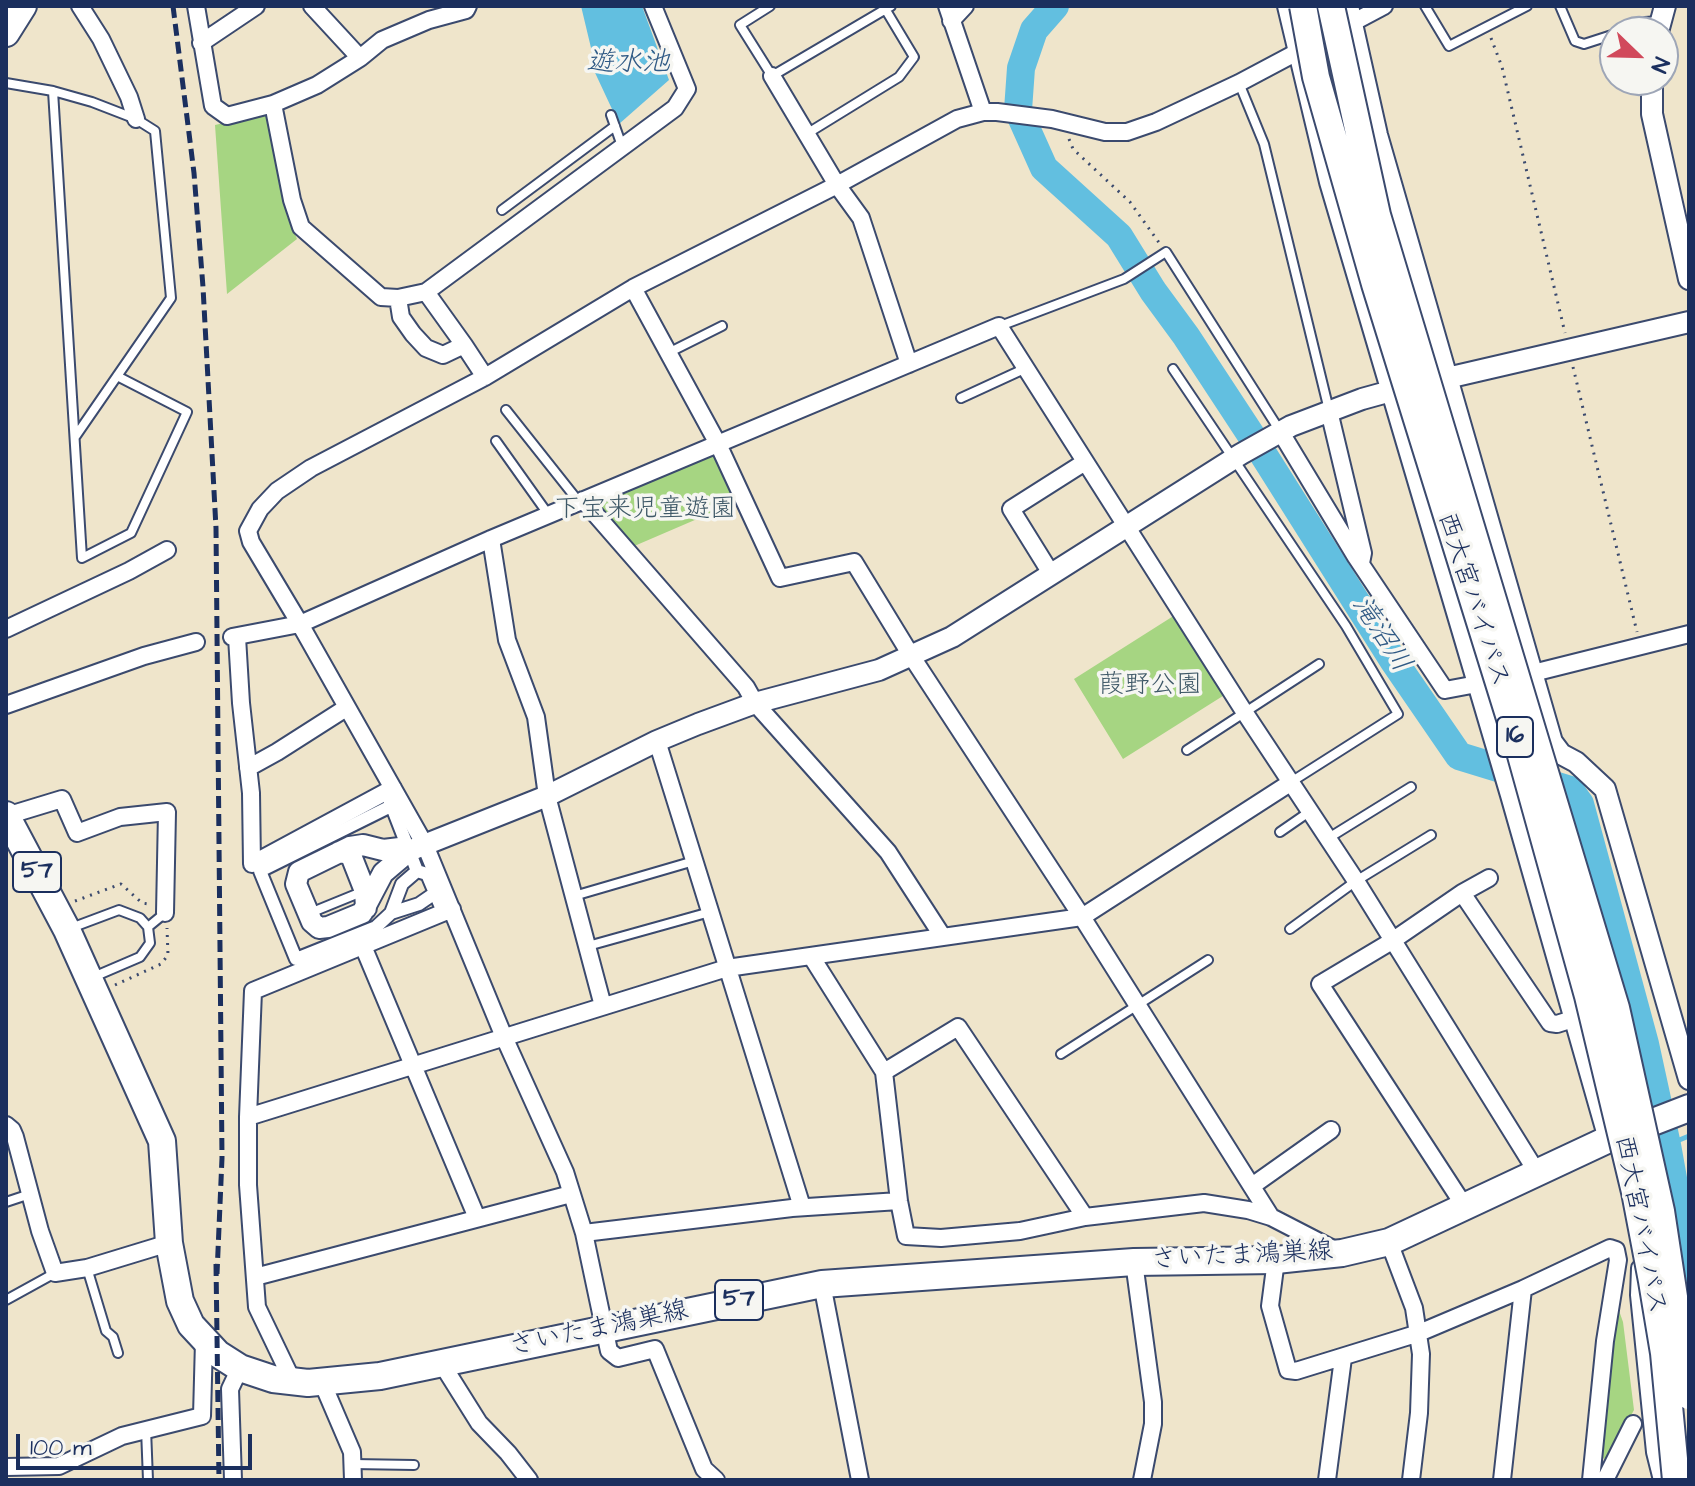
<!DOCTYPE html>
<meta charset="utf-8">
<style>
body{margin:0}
#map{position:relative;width:1695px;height:1486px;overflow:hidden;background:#efe5cb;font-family:"Architects Daughter",sans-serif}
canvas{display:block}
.frame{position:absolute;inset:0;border:8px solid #1b2f5e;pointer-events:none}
.north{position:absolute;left:1599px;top:16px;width:80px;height:80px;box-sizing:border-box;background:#f6f6f2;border:2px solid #9ea6b7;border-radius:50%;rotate:113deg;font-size:22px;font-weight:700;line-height:32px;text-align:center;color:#1b2f5e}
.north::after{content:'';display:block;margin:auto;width:28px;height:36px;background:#d1495b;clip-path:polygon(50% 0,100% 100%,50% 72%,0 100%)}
.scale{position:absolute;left:16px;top:1434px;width:236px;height:36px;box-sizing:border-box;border:4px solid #1b2f5e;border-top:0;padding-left:10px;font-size:24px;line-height:28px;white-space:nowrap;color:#1b2f5e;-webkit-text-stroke:6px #f6f6f2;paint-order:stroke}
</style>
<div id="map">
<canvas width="1695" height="1486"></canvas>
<div class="frame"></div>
<div class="north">N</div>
<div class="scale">100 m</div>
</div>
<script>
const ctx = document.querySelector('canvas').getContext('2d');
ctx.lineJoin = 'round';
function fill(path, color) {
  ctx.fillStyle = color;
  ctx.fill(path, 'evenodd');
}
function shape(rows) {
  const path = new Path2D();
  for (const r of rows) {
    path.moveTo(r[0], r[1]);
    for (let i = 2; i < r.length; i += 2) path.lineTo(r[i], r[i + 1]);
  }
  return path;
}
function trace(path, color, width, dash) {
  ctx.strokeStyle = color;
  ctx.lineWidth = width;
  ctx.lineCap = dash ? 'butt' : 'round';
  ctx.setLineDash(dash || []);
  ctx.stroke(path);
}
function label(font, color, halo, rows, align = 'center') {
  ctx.font = font + ' "Architects Daughter","Klee One",sans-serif';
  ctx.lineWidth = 7;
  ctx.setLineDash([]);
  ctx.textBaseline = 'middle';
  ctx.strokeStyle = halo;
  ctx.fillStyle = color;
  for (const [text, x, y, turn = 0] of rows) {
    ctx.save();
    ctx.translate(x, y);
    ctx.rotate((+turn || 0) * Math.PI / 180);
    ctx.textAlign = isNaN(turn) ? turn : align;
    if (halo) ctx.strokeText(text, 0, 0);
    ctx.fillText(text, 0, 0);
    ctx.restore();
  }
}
const green = shape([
 [268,113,287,216,297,239,227,294,215,125],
 [715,452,739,501,632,547,592,502],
 [1175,615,1226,694,1123,759,1074,679],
 [1616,1302,1623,1322,1634,1410,1607,1459,1601,1458]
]);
const water = shape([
 [581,6,642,6,669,80,619,124,590,62,592,52]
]);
const stream = shape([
 [1667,1145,1689,1136]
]);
const river = shape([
 [1055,6,1034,30,1021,68,1018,110,1044,168,1119,236,1153,291,1186,336,1251,435,1393,660,1459,756,1570,790,1580,804,1645,1044,1667,1145,1689,1268]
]);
const path = shape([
 [1491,38,1502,67,1565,333],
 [1069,139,1073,149,1130,202,1160,244],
 [1573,367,1637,632],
 [75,901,121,884,142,903,149,904],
 [115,985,161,964,168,955,167,928]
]);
const service = shape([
 [770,6,740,25,772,76,891,6],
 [1425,6,1449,46,1527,6],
 [1560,6,1575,41,1584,44,1615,34],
 [1619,32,1645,22,1660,21],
 [6,83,53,91,92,102,136,119,155,131,171,298,75,437],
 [1239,83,1264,144,1329,410],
 [53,91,82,558,131,533,187,412,117,376],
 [611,115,622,146],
 [808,133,899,77,914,57,884,7],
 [502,210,615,126],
 [1000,326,1124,279,1166,252,1280,431],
 [668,353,722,326],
 [1173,369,1346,626,1398,714,1291,782],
 [961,398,1024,369],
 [506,410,579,502],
 [496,441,548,514],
 [1187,750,1319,664],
 [1280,832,1309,812],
 [1327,839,1411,787],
 [574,896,694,861],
 [310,913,364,891],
 [148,927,165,913],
 [71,928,119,910,140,918,148,927,150,943,140,957,91,978],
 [1290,929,1356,881,1431,835],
 [588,946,710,912],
 [1061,1054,1208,960],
 [6,1202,30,1194],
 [87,1268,106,1331,113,1337,118,1353],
 [6,1300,55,1273],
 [146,1429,148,1480],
 [353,1464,414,1465]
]);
const pedestrian = shape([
 [389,799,417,871,427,874,443,912],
 [391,806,260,871,296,959,376,927,391,913,419,904,435,893],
 [391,913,402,884,417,871]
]);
const minor = shape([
 [80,6,101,39,129,97,136,119],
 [196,6,213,106,227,116,273,104,292,200,301,227,381,297,398,298,426,292,675,108,687,89,653,6],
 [947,6,983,112],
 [951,21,965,6],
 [201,43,256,6],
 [360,58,382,40,429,20,466,10,468,6],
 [772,76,837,185,861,218,909,364],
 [273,104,317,85,360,58,312,6],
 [633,288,718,444,780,578,854,562,912,657,1082,917,1271,1217,1337,1251],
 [398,298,401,317,413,334,426,348,443,355,464,345,426,292],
 [464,345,485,377],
 [1329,411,1363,553,1361,563],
 [1280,431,1356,557,1445,690,1477,684],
 [583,500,746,687,755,703,888,852,943,937],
 [491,539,507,640,536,717,547,796,603,1006],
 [1052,575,1011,509,1085,462],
 [6,629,129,571,167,550],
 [232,637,300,624,251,542,248,531,260,509,277,491,311,468,485,377,633,288,837,185,957,119,983,112,997,112,1052,119,1105,132,1127,132,1156,122,1239,83,1384,6],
 [237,637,241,703,251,793,252,864,393,788],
 [1533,673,1689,634],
 [6,705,144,656,196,642],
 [657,741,802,1207],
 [248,768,277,752,346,708],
 [8,818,16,813,62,799,77,833,120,817,167,812,165,913],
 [1462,893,1550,1023,1557,1024,1576,1018],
 [363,946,477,1218],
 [811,956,884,1072,899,1201,906,1236,941,1238,1020,1231,1085,1217,1204,1203,1248,1210,1271,1217],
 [884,1072,958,1027,1085,1217],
 [248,1117,727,968,1082,917,1290,783],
 [6,1125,12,1130,15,1137,40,1231,55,1273,87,1268,169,1243],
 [1252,1186,1331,1130],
 [1465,1207,1320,984,1392,941,1462,893,1489,878],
 [584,1233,792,1208,899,1201],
 [1389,1242,1414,1308,1421,1354,1419,1413,1411,1480],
 [1276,1260,1270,1306,1288,1370,1296,1371,1419,1333,1523,1289,1610,1248,1616,1250,1618,1260,1605,1341,1591,1480],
 [1134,1262,1153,1402,1153,1424,1142,1480],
 [1640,1268,1639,1295,1655,1452,1662,1480],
 [255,1277,571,1194],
 [822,1284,860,1480],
 [442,1364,479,1423,508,1453,529,1480],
 [293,1382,257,1307,248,1185,248,1117,253,991,452,909],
 [322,1382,352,1452,353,1480],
 [6,1467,59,1466,122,1436,202,1416,204,1341],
 [233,1480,230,1389,240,1368],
 [716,1480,704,1469,655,1349,618,1358,609,1351,584,1233,565,1172,504,1037,425,845,300,624,491,539,999,326,1245,713,1356,881,1538,1174],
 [1327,1480,1343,1358],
 [1502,1480,1523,1289],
 [1605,1480,1633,1424]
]);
const tertiary = shape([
 [1288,6,1330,182,1511,795,1609,1139],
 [1348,6,1377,135,1552,742,1561,754,1576,762,1605,789,1689,1079],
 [1658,32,1665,6],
 [1652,80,1652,114,1689,279],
 [409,851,400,848,383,850,363,845,350,847,299,872,296,884,312,922,319,928,328,927,362,913,383,873,409,851,547,796,657,741,698,724,755,703,879,670,952,637,1241,454,1291,426,1362,399,1391,391,1689,322],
 [339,852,349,854,352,858,365,891,366,908]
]);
const primary = shape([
 [6,33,23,6],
 [6,815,67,930,162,1141,169,1243,180,1301,191,1325,218,1354,240,1368,273,1379,308,1383,380,1376,822,1284,1134,1262,1276,1260,1342,1253,1389,1242,1609,1139,1689,1108]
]);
const rail = shape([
 [173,6,194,173,203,287,216,528,222,1158,217,1274],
 [216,1264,219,1480]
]);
const trunkBridge = shape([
 [1303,6,1316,77,1375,284,1517,741,1588,996,1635,1192,1652,1281,1664,1353,1676,1480],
 [1331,6,1377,215,1616,1008,1661,1211,1689,1396]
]);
const shields = [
 [1515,737,36],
 [37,872,48],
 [739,1300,48]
];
const shieldNames = [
 ["16",1515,737],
 ["57",37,872],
 ["57",739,1300]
];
const parkNames = [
 ["下宝来児童遊園",645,511],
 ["葭野公園",1150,687]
];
const streetNames = [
 ["西大宮バイパス",1472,600,72],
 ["西大宮バイパス",1639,1225,79],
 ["さいたま鴻巣線",1242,1257,-3],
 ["さいたま鴻巣線",599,1330,-12]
];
const waterNames = [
 ["遊水池",628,64],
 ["滝沼川",1380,635,57]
];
fill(green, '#a6d582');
fill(water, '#62bfe0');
trace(stream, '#62bfe0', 5);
trace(river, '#62bfe0', 28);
trace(service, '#3b4a6e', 12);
trace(pedestrian, '#3b4a6e', 16);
trace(minor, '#3b4a6e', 20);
trace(tertiary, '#3b4a6e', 24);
trace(primary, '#3b4a6e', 30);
trace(path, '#3b4a6e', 3, [2, 6]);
trace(service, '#fff', 8);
trace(pedestrian, '#fff', 12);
trace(minor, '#fff', 16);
trace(tertiary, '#fff', 20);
trace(primary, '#fff', 26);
trace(rail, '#1b2f5e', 5, [12, 6]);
trace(trunkBridge, '#3b4a6e', 30, []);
trace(trunkBridge, '#fff', 26);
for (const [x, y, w] of shields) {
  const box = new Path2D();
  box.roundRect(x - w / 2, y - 20, w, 40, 6);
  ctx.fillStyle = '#f6f6f2';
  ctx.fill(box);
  trace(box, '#1b2f5e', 2);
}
label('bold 24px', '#1b2f5e', null, shieldNames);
label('26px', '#3e5867', '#f6f6f2', parkNames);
label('26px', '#1b2f5e', '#f6f6f2', streetNames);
label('italic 28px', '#305a85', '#f6f6f2', waterNames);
</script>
